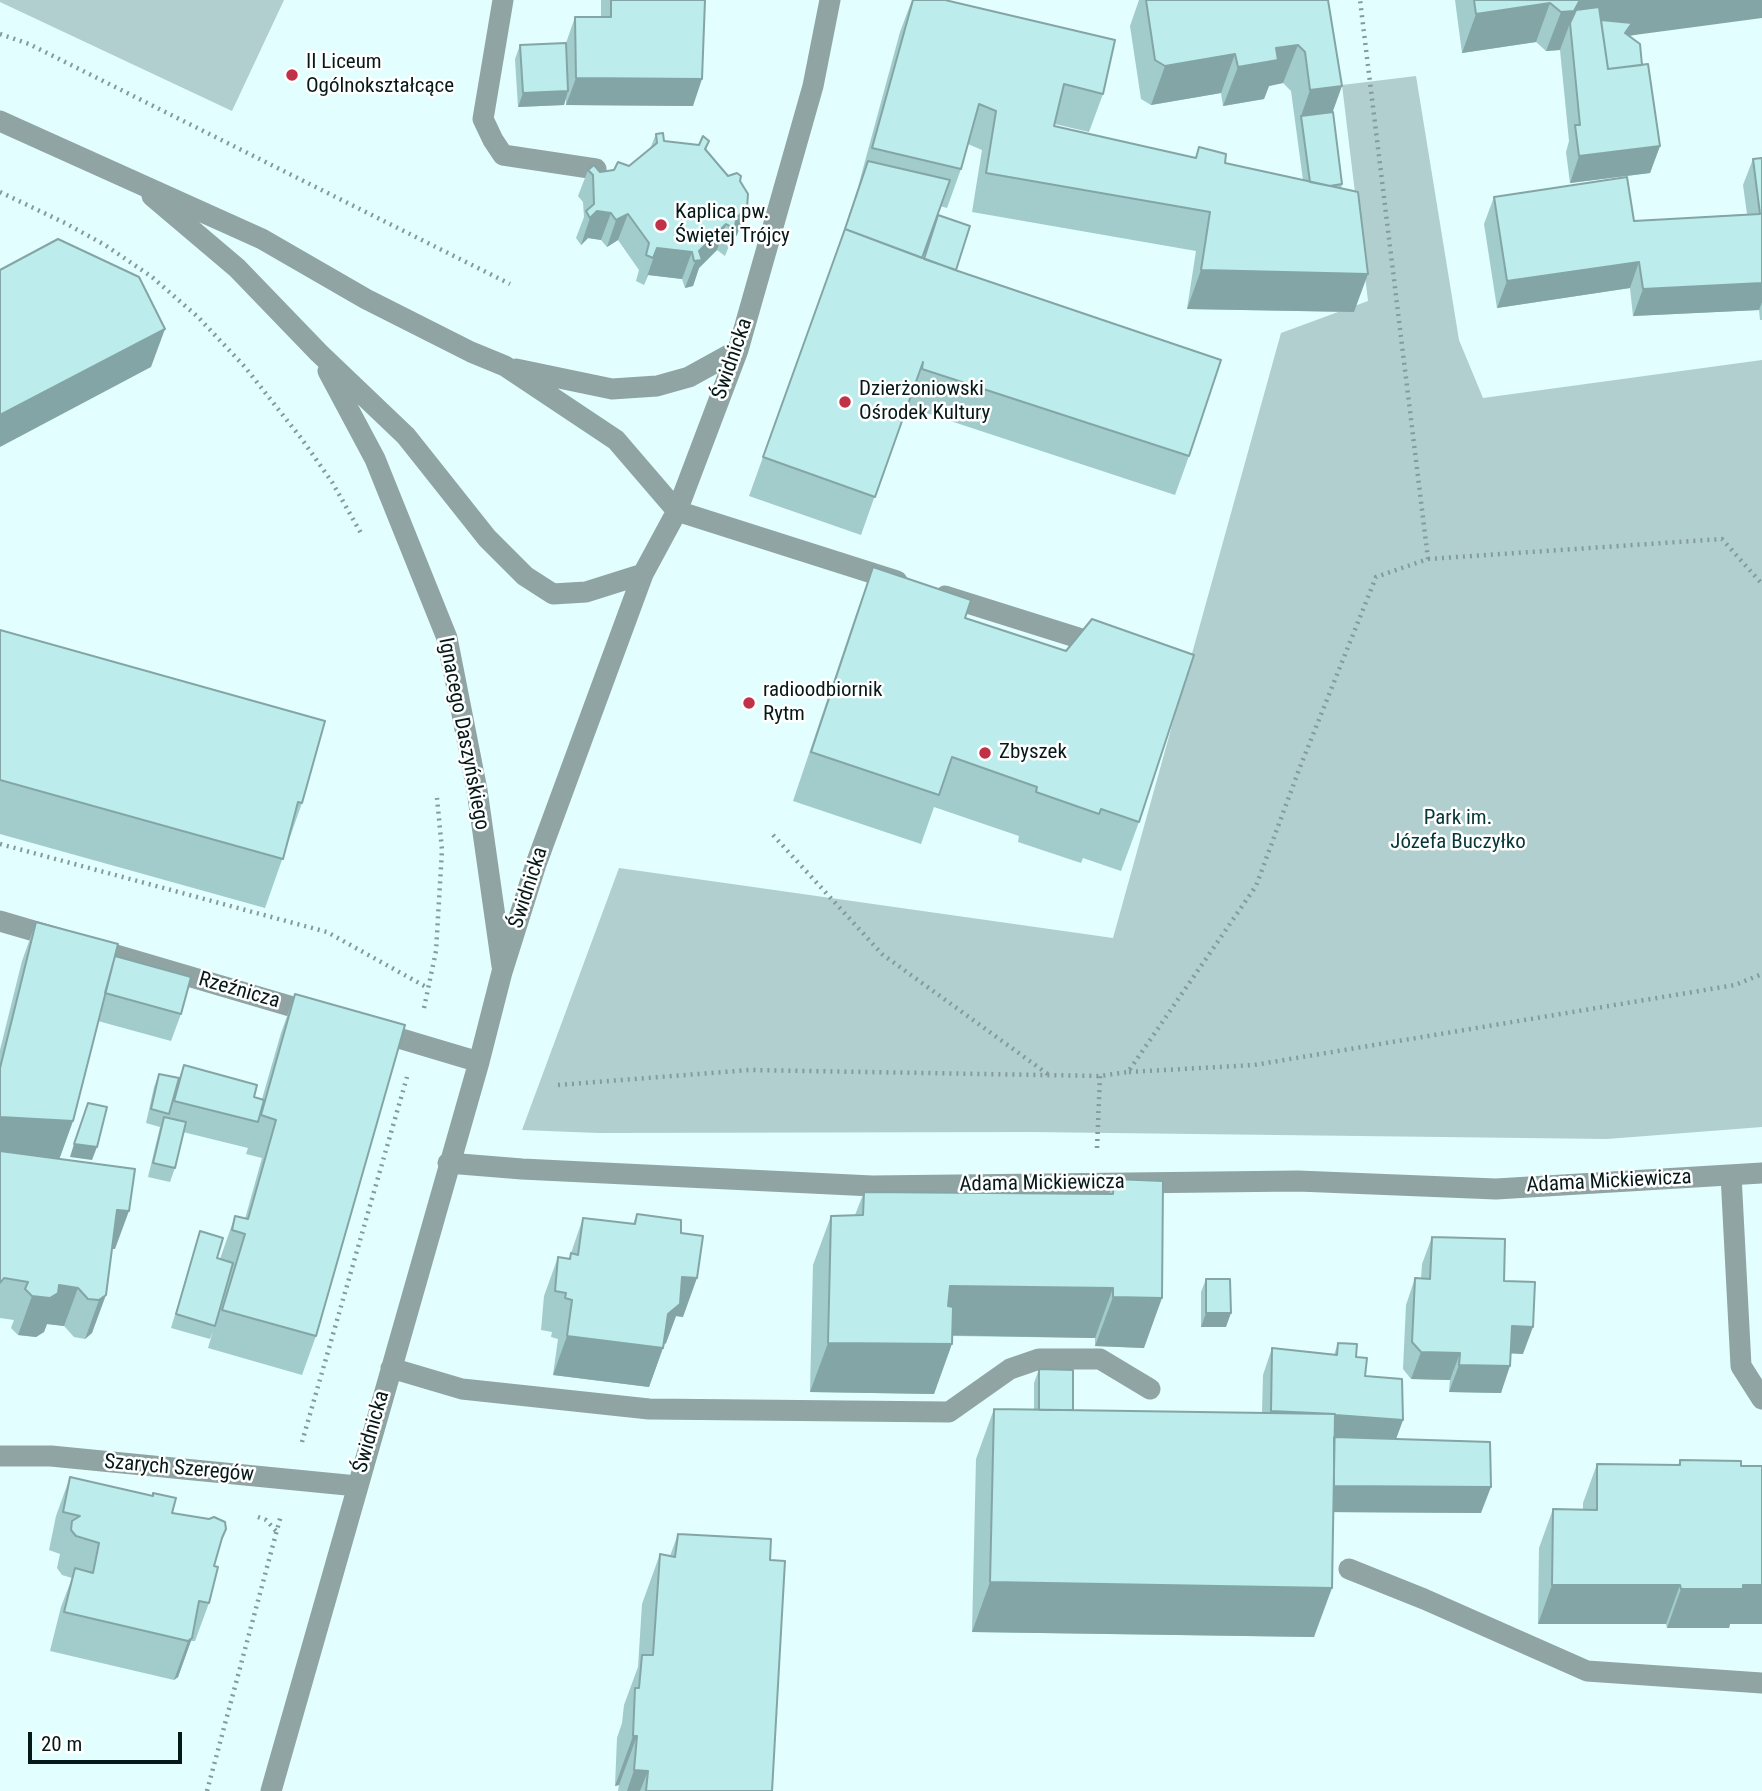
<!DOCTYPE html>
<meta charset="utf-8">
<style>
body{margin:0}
#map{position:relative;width:1762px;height:1791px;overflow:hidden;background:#e2fefe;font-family:"Roboto Condensed",sans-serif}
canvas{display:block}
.scale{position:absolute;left:28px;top:1732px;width:154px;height:32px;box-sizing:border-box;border:4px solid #061919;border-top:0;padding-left:9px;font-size:21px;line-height:24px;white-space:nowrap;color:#061919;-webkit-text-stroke:5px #fff;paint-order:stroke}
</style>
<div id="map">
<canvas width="1762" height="1791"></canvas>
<div class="scale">20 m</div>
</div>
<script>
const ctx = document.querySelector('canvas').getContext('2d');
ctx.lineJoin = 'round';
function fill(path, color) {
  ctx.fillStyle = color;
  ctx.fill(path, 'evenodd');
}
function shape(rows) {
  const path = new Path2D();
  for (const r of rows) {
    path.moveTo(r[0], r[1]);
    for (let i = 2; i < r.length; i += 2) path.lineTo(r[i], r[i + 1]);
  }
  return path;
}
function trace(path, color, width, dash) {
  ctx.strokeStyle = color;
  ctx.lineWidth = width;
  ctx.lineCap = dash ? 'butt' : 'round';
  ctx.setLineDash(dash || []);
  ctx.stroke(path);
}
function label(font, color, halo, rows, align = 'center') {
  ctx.font = font + ' "Roboto Condensed",sans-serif';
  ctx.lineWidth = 5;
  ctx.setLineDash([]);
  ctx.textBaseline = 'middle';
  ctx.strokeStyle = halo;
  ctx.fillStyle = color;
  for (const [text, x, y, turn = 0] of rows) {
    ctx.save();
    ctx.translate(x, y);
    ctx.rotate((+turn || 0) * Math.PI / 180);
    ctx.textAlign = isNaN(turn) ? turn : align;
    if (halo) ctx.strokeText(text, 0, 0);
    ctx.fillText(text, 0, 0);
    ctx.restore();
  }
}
const green = shape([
 [0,0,284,0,232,111,0,2],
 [1416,76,1459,340,1483,398,1762,360,1762,1127,1607,1139,1030,1132,598,1133,522,1130,619,868,1113,938,1281,333,1368,301,1342,85]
]);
const path = shape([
 [0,34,29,44,510,284],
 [0,192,65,223,105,245,152,277,198,317,245,367,301,438,332,482,362,535],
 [1428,559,1722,539,1762,584],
 [773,835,882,954,1049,1075],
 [0,844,327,932,428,988],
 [424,1008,436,951,442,850,437,798],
 [1129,1072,1254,1065,1735,985,1762,974],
 [558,1085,749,1070,1100,1076,1128,1072,1256,886,1300,767,1376,577,1428,559,1360,0],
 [1097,1148,1100,1076],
 [302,1442,407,1077],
 [258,1517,266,1520,277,1532],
 [207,1791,281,1515]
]);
const minor = shape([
 [503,0,483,119,493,140,503,155,596,169],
 [0,121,262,239,366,299,471,352,505,366,616,440,677,511,897,581],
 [152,196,237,268,319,353,406,436,487,538,525,576,553,594,586,592,643,574],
 [516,369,612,389,657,386,689,377,738,350],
 [328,371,375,459,447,638,477,790,502,966],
 [945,596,1104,646],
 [0,921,58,938],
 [89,947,317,1014],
 [375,1031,479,1062],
 [448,1163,522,1169,872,1186,1298,1181,1496,1189,1762,1173],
 [1731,1175,1741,1366,1762,1399],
 [391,1368,462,1389,649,1409,949,1412,1010,1369,1039,1359,1100,1359,1150,1389],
 [0,1456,51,1456,357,1486],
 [1349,1569,1424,1599,1587,1671,1762,1683],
 [271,1791,479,1062,502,972,536,864,643,574,677,511,738,350,813,86,830,0]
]);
const wall = shape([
 [601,0,705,0,693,106,566,105,566,98,564,105,518,107,515,59,520,45,566,43,575,17,601,17],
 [912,0,945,0,1103,94,1089,132,1055,124,1054,126,1196,158,1303,180,1291,91,1283,83,1269,86,1264,99,1223,106,1221,93,1151,105,1141,99,1130,26,1139,0,1328,0,1333,112,1342,184,1341,189,1354,312,1187,309,1196,251,972,212,982,150,968,144,961,169,947,208,940,206,922,258,924,259,938,215,956,270,1189,456,1175,495,908,407,908,402,861,535,749,496,831,268,858,187,900,32],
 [1455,0,1762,0,1630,36,1642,65,1660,146,1650,173,1570,183,1566,152,1569,141,1560,50,1546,51,1536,42,1462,53],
 [656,134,664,141,699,145,709,141,706,150,728,176,740,181,737,235,731,241,725,256,717,250,699,268,693,286,685,288,682,279,648,275,644,285,636,281,639,270,618,240,607,247,601,240,588,238,581,245,576,238,584,217,583,202,578,196,588,170,600,172,629,166,650,149],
 [1762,158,1762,320,1760,320,1759,310,1633,316,1630,288,1497,308,1484,224,1494,197,1634,221,1747,214,1743,185,1753,159],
 [873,567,1139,822,1121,871,1083,858,1081,863,1018,842,1019,836,934,807,921,844,793,801,855,617],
 [0,630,302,803,265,908,0,834],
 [36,922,115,956,181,1014,171,1041,98,1021,73,1121,59,1159,115,1249,112,1249,92,1333,85,1339,74,1337,64,1326,47,1324,44,1332,36,1337,18,1335,11,1328,14,1320,0,1318,0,1050,22,961],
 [295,994,316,1336,302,1375,208,1348,213,1331,210,1339,171,1328,200,1231,217,1258,220,1259,235,1216,245,1219,262,1158,246,1154,248,1148,183,1132,175,1168,170,1182,148,1177,160,1127,146,1123,154,1087,159,1074,179,1078,184,1065,254,1097,262,1099,281,1033],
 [1114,1179,1144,1348,1095,1346,1095,1338,953,1336,934,1394,810,1392,813,1265,831,1216,855,1215,864,1192,1109,1194],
 [637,1214,681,1233,683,1317,676,1316,666,1343,664,1345,649,1387,553,1375,558,1339,551,1337,552,1332,541,1330,544,1296,558,1257,569,1259,583,1218,633,1224],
 [1432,1237,1504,1281,1523,1354,1511,1353,1501,1393,1449,1392,1450,1380,1411,1379,1403,1369,1406,1305,1415,1278,1421,1279,1422,1264],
 [1206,1279,1226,1327,1201,1327,1201,1292],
 [1338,1343,1356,1357,1365,1376,1403,1420,1396,1439,1481,1513,1333,1512,1314,1637,972,1632,976,1459,994,1409,1034,1410,1034,1383,1039,1369,1073,1410,1262,1413,1263,1375,1272,1348,1334,1355],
 [1680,1460,1730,1624,1729,1628,1667,1628,1666,1624,1538,1624,1539,1548,1553,1509,1583,1510,1583,1503,1597,1464,1678,1465],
 [70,1477,152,1496,153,1493,172,1513,217,1555,214,1566,209,1603,195,1641,191,1641,178,1677,174,1680,50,1651,61,1607,72,1578,62,1575,57,1568,60,1554,49,1550,56,1516],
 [678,1534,770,1560,772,1791,618,1791,619,1785,615,1786,617,1738,622,1723,624,1705,638,1667,642,1604,660,1554,670,1556]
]);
const shadedWall = shape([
 [1580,0,1762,0,1762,18,1627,36,1570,23,1560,50,1546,51,1561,12],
 [1550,3,1536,42,1462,53,1476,14],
 [1298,45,1283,83,1269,86,1264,99,1223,106,1238,67,1276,48],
 [1235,54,1221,93,1151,105,1165,66],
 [576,78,702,79,693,106,566,105],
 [1342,86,1328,125,1301,116,1310,90],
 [568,91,564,105,518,107,523,93],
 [1660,146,1650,173,1570,183,1579,156],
 [747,208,737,235,731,241,735,229,736,218],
 [597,211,611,213,601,240,588,238,581,245,590,218],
 [628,214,618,240,607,247,616,220],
 [726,224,717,250,699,268,693,286,685,288,699,251],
 [657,248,692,252,682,279,648,275,644,285],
 [1639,262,1630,288,1497,308,1507,281],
 [1201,270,1368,274,1354,312,1187,309],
 [1762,283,1762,302,1759,310,1633,316,1643,289],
 [165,329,151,367,0,447,0,415],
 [0,1117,73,1121,59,1160,0,1157],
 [74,1144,97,1147,92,1160,70,1157],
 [117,1210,129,1211,115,1249,103,1249],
 [682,1277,697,1278,683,1317,676,1316,666,1343,660,1348,663,1348,649,1387,553,1375,567,1336],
 [59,1285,78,1288,64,1326,47,1324,44,1332,36,1337,18,1335,32,1296],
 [950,1286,1113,1288,1095,1338,932,1335],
 [106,1295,92,1333,85,1339,99,1300],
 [1113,1297,1162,1298,1144,1348,1095,1346],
 [1206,1313,1231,1313,1226,1327,1201,1327],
 [1512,1326,1533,1327,1523,1354,1502,1353],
 [828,1343,952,1344,934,1394,810,1392],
 [1421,1352,1460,1353,1450,1380,1411,1379],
 [1459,1365,1510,1366,1501,1393,1449,1392],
 [1271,1411,1403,1420,1393,1447,1261,1438],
 [1325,1486,1491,1487,1481,1513,1316,1512],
 [990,1582,1332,1588,1314,1637,972,1632],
 [1552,1585,1680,1585,1666,1624,1538,1624],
 [1743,1585,1762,1585,1762,1624,1730,1624,1729,1628,1667,1628,1681,1589],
 [192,1638,178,1677,174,1680,188,1641],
 [633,1736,637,1736,619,1785,615,1786],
 [634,1770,648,1771,640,1791,627,1791]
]);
const building = shape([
 [611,0,705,0,702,79,576,78,575,17,611,17,611,0],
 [913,0,945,0,1115,40,1103,94,1064,84,1054,126,1196,158,1199,147,1226,154,1225,163,1358,192,1368,274,1201,270,1210,212,986,173,996,111,979,104,961,169,872,148,913,0],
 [1146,0,1328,0,1342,86,1310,90,1305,52,1298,45,1276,48,1278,60,1238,67,1235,54,1165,66,1155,60,1146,0],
 [1474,0,1580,0,1574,11,1561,12,1550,3,1476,14,1474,0],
 [1599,7,1608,69,1648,64,1660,146,1579,156,1575,125,1580,125,1570,23,1576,10,1599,7],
 [1601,20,1632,23,1625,33,1640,44,1642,65,1608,69,1601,20],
 [566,43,568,91,523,93,520,45,566,43],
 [1333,112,1342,184,1330,186,1310,182,1301,116,1333,112],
 [663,133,664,141,699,145,703,136,709,141,705,149,728,176,737,173,741,176,740,181,748,194,747,208,736,218,735,229,726,224,699,251,702,260,694,261,692,252,657,248,653,258,646,255,649,243,628,214,616,220,611,213,597,211,590,218,586,211,594,204,593,175,588,170,594,165,600,172,614,170,618,162,629,166,657,143,656,134,663,133],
 [1762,158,1762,283,1643,289,1639,262,1507,281,1494,197,1627,177,1634,221,1760,214,1753,159,1762,158],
 [868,161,950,180,922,258,845,229,868,161],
 [938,215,970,226,956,270,924,259,938,215],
 [845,229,955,270,1221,360,1189,456,922,369,923,362,875,497,763,457,845,229],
 [58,239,139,277,165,329,0,415,0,270,58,239],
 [873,567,971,600,965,618,1066,651,1092,619,1194,655,1139,822,1101,809,1099,814,1036,792,1037,787,952,757,939,795,811,752,873,567],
 [0,630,325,721,302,803,298,802,283,859,0,780,0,630],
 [36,922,118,944,73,1121,0,1117,0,1068,36,922],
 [115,956,191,977,181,1014,105,993,115,956],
 [295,994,405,1025,316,1336,222,1310,245,1234,232,1230,235,1216,248,1219,276,1120,261,1115,295,994],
 [184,1065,257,1085,254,1097,264,1100,258,1122,174,1101,184,1065],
 [159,1074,179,1078,169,1114,151,1109,159,1074],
 [88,1103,107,1107,97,1147,74,1144,88,1103],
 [164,1117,186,1122,175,1168,153,1163,164,1117],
 [0,1151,135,1169,129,1211,117,1210,106,1295,99,1300,88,1299,78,1288,59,1285,58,1293,50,1298,32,1296,25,1289,28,1282,4,1278,0,1283,0,1151],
 [1114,1179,1163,1181,1162,1298,1113,1297,1113,1288,950,1286,948,1306,953,1307,952,1344,828,1343,831,1216,863,1215,864,1192,1113,1194,1114,1179],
 [637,1214,681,1220,681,1233,703,1236,697,1278,682,1277,680,1304,668,1314,663,1348,567,1336,572,1300,565,1298,566,1293,555,1291,558,1257,570,1259,571,1253,578,1255,583,1218,635,1224,637,1214],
 [200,1231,223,1238,217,1258,233,1263,215,1326,176,1314,200,1231],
 [1432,1237,1505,1239,1504,1281,1535,1282,1533,1327,1512,1326,1510,1366,1459,1365,1460,1353,1421,1352,1412,1342,1415,1278,1430,1279,1432,1237],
 [1206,1279,1230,1279,1231,1313,1206,1313,1206,1279],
 [1338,1343,1357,1344,1356,1357,1367,1358,1365,1376,1402,1379,1403,1420,1335,1415,1335,1414,1271,1411,1272,1348,1337,1355,1338,1343],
 [1039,1369,1073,1370,1073,1410,1039,1410,1039,1369],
 [994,1409,1335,1414,1332,1588,990,1582,994,1409],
 [1334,1437,1490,1442,1491,1487,1334,1486,1334,1437],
 [1680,1460,1741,1461,1741,1466,1762,1466,1762,1585,1743,1585,1743,1589,1681,1589,1680,1585,1552,1585,1553,1509,1597,1510,1597,1464,1680,1465,1680,1460],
 [70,1477,153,1496,153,1493,176,1498,172,1513,209,1519,214,1517,225,1522,226,1529,222,1538,214,1566,218,1567,209,1603,199,1601,192,1638,188,1641,64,1612,75,1568,93,1573,99,1543,76,1536,71,1530,72,1521,80,1516,63,1512,70,1477],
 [678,1534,771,1539,770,1560,785,1561,772,1791,646,1791,648,1771,634,1770,637,1736,633,1736,635,1688,639,1688,642,1655,653,1655,660,1554,675,1557,678,1534]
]);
const markers = [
 [292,75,7,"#c13148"],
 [661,225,7,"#c13148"],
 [845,402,7,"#c13148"],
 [749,703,7,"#c13148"],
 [985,753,7,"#c13148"]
];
const poiNames = [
 ["II Liceum",306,63],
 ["Ogólnokształcące",306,87],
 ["Kaplica pw.",675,213],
 ["Świętej Trójcy",675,237],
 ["Dzierżoniowski",859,390],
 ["Ośrodek Kultury",859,414],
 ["radioodbiornik",763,691],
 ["Rytm",763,715],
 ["Zbyszek",999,753]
];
const streetNames = [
 ["Świdnicka",733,359,-71],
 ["Ignacego Daszyńskiego",463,734,79],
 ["Świdnicka",529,888,-72],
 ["Rzeźnicza",239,991,16],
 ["Adama Mickiewicza",1609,1182,-3],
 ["Adama Mickiewicza",1042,1184,-1],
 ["Świdnicka",372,1432,-74],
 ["Szarych Szeregów",179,1469,5]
];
const parkNames = [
 ["Park im.",1458,819],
 ["Józefa Buczyłko",1458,843]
];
fill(green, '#b2cfcf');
trace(path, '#839b9b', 4.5, [2, 5]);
trace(minor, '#90a4a4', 21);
fill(wall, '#a2cbcb');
fill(shadedWall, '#84a5a5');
fill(building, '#bcecec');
trace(building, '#84a5a5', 2);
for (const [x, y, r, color] of markers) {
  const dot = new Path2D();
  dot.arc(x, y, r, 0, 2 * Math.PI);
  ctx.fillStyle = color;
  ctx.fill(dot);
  trace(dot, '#fff', 2.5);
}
label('21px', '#061919', '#fff', poiNames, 'left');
label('21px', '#061919', '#fff', streetNames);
label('21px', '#063738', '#fff', parkNames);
</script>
